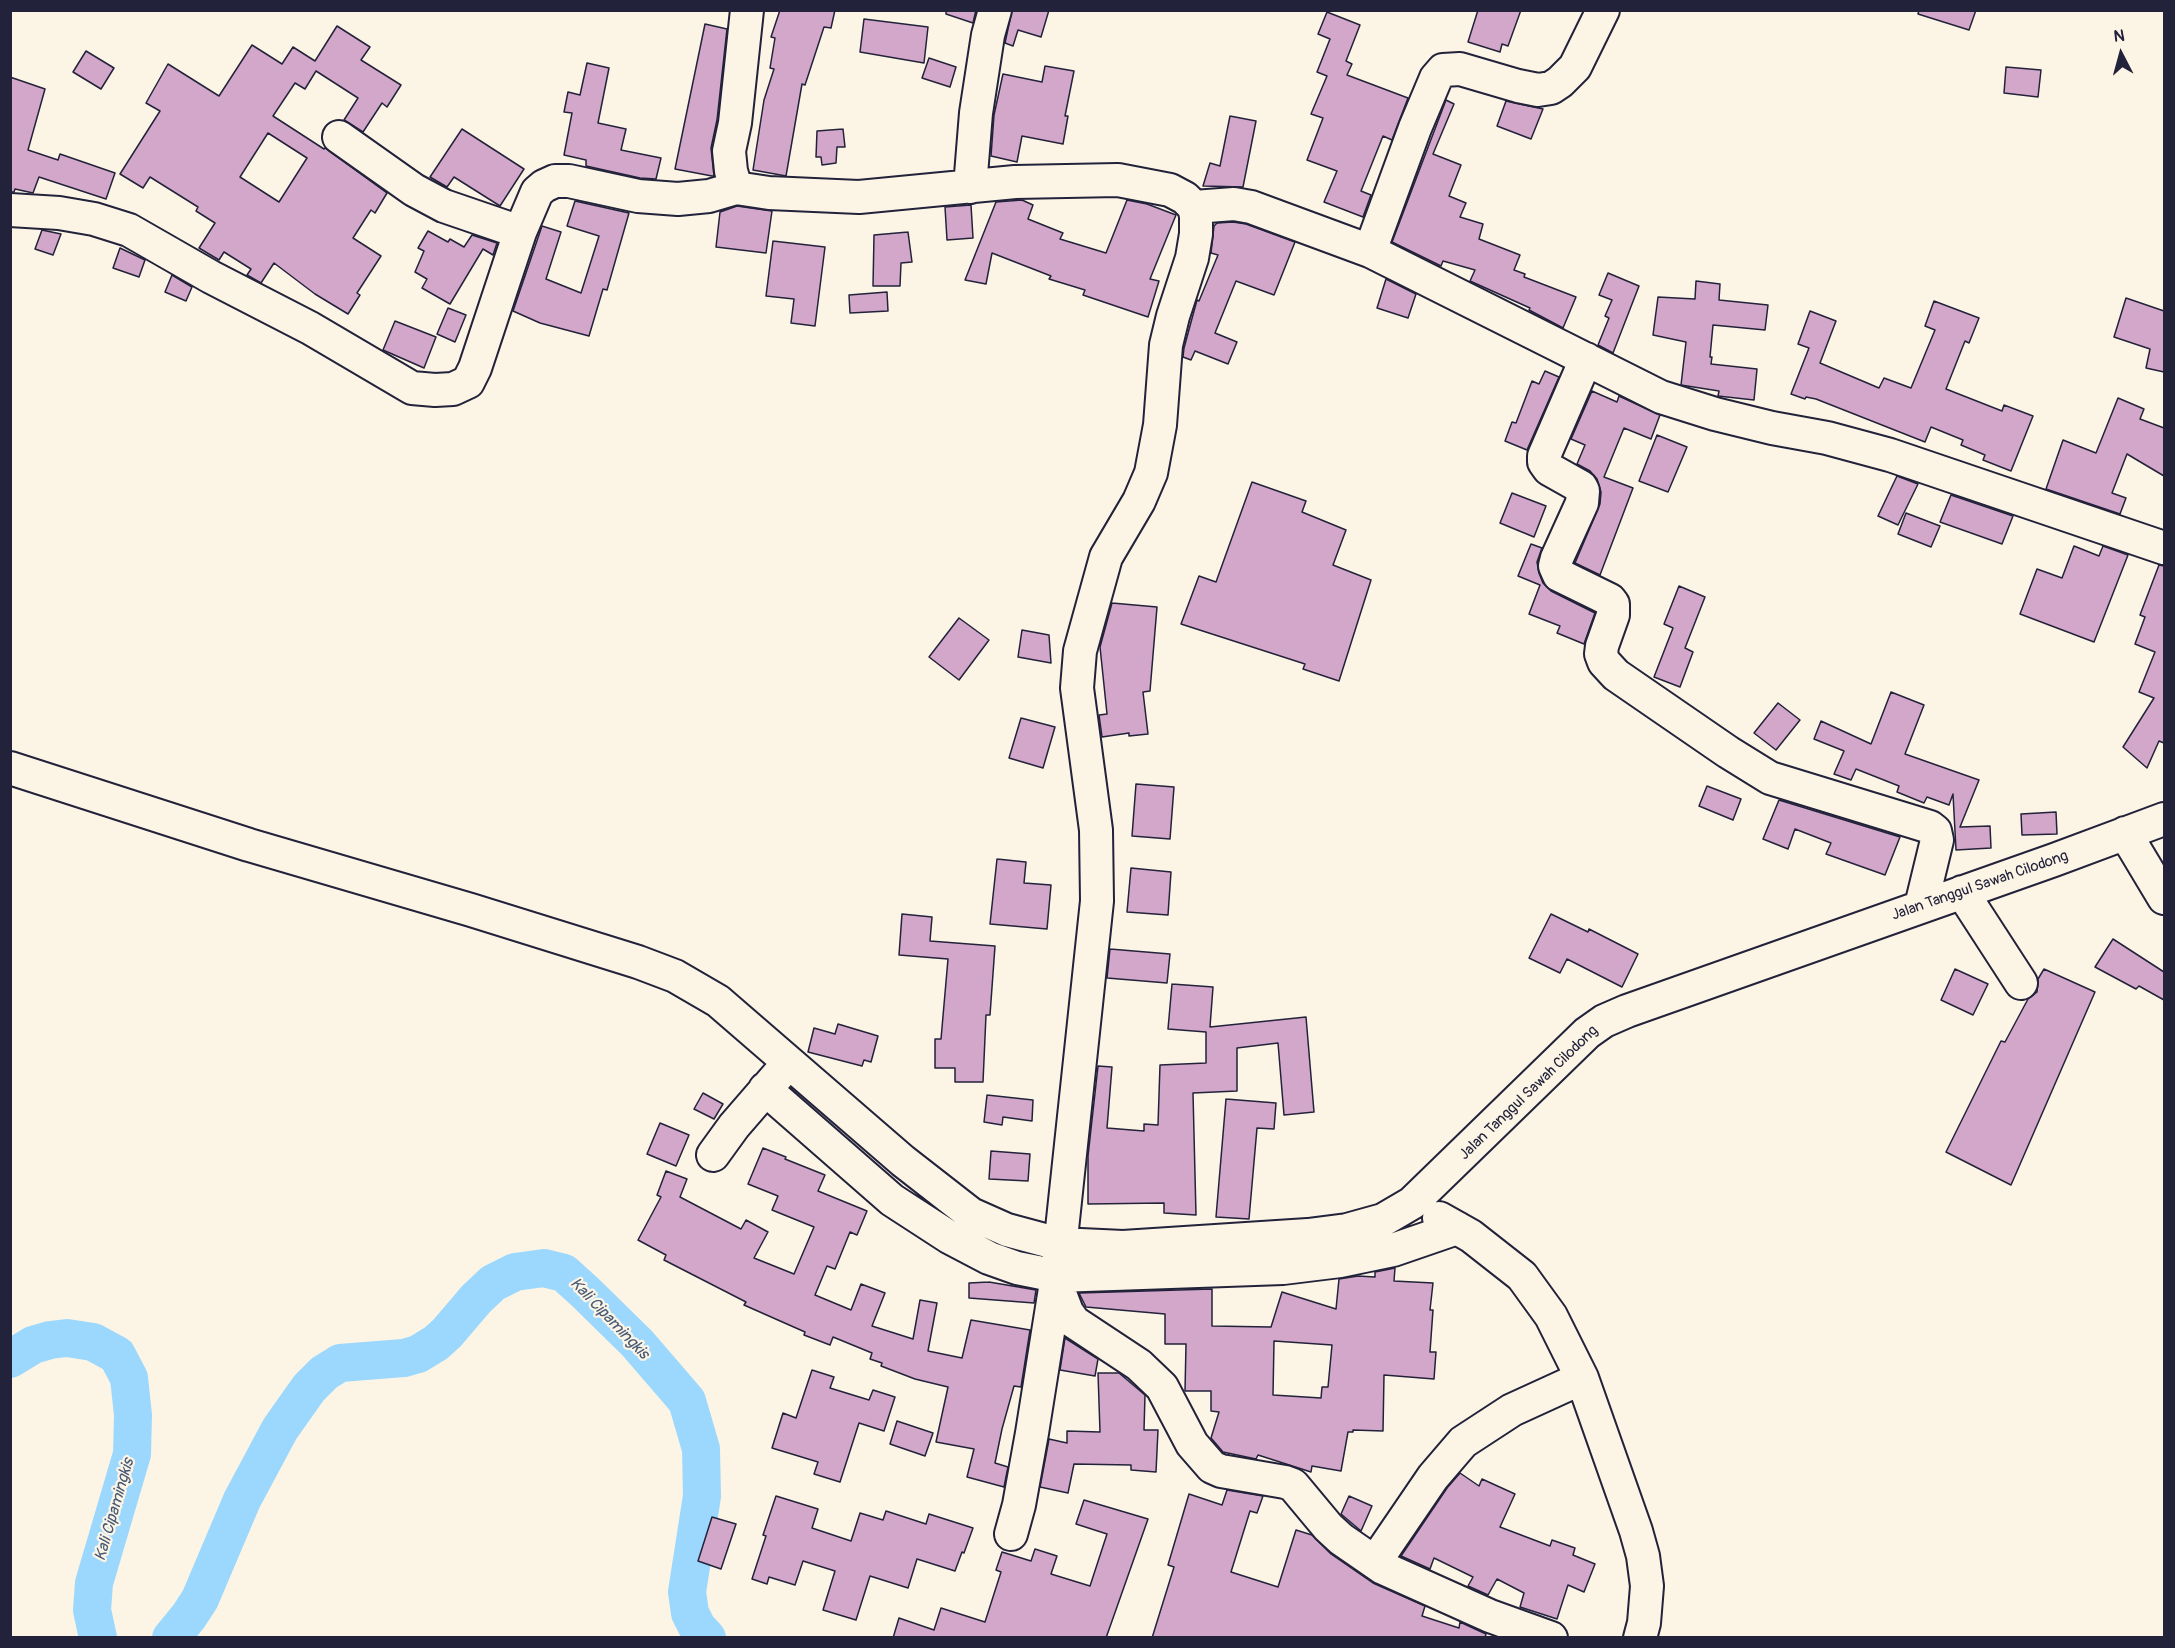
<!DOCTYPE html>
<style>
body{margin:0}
#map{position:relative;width:2175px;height:1648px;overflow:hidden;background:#fcf5e5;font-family:Pangolin,sans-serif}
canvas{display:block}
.frame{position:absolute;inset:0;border:12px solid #22223b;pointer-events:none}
.north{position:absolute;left:2091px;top:24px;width:60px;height:60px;-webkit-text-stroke:4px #fcf5e5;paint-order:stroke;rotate:354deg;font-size:16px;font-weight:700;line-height:24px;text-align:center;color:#22223b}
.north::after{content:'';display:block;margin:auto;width:21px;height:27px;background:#22223b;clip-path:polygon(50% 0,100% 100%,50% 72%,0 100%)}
</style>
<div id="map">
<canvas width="2175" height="1648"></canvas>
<div class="frame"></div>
<div class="north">N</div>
</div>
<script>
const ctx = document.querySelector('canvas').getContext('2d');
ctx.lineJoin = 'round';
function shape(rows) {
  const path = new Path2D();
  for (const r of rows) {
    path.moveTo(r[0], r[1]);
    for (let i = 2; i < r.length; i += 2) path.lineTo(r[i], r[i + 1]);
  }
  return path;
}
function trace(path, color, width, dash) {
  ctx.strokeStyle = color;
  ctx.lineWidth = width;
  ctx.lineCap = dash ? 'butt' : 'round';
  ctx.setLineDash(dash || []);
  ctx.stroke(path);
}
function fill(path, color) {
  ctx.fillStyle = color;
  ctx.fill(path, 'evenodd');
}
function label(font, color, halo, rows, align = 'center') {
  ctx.font = font + ' Pangolin,sans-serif';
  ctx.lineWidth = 4.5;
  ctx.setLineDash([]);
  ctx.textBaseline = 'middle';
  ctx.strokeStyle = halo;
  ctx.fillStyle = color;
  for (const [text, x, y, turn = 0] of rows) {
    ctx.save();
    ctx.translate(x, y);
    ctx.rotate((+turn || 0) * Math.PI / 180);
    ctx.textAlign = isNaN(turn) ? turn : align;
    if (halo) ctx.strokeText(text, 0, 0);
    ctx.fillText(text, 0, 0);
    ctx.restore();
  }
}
const river = shape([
 [10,1359,33,1345,50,1340,67,1338,93,1342,117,1355,129,1378,133,1415,132,1454,94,1583,92,1610,98,1638],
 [171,1638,189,1616,200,1599,242,1500,280,1429,309,1388,324,1373,340,1363,404,1358,418,1354,436,1343,447,1333,476,1299,493,1283,515,1272,544,1268,564,1273,585,1292,637,1343,687,1401,701,1449,702,1496,687,1592,690,1613,697,1627,707,1638]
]);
const building = shape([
 [780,10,835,10,831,28,824,27,805,85,802,84,786,176,753,170,764,100,774,69,770,68,775,38,771,37,780,10],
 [946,10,976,10,973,23,946,14,946,10],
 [1012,10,1049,10,1041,37,1018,30,1013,46,1005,43,1012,10],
 [1478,10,1521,10,1508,46,1502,44,1500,52,1468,42,1478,10],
 [1919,10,1976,10,1969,30,1918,14,1919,10],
 [1327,12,1360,25,1346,61,1352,64,1347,75,1408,98,1392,140,1383,136,1361,191,1371,195,1363,217,1324,202,1337,171,1307,160,1323,118,1311,114,1327,76,1317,72,1330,39,1318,34,1327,12],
 [864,19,928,27,924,63,860,52,864,19],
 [705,24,727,29,717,120,711,148,714,176,712,176,675,169,705,24],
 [337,26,370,47,361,60,401,85,387,107,382,103,363,132,344,120,358,98,316,71,305,89,295,83,273,116,324,149,325,148,387,193,375,213,371,210,353,238,381,256,357,293,360,295,348,314,315,294,274,263,261,283,247,275,251,269,224,252,219,260,199,248,215,223,196,211,198,207,150,177,143,188,120,174,160,111,146,103,168,64,219,96,252,45,282,64,293,47,315,61,337,26],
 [268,133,307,158,279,202,240,177,268,133],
 [86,51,114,68,101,89,73,72,86,51],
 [929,58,956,67,950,87,922,78,929,58],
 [587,63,609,68,598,123,626,129,621,150,661,158,656,179,640,178,586,166,586,160,564,155,572,113,564,112,568,92,580,95,587,63],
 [1045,66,1074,71,1065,116,1068,116,1063,144,1022,136,1017,162,991,156,994,115,1003,74,1042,82,1045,66],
 [2006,67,2041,70,2038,97,2004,93,2006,67],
 [10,77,45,89,28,150,58,160,60,154,115,173,106,199,39,177,33,193,15,189,14,192,10,192,10,77],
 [1446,100,1454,104,1433,154,1461,165,1449,196,1466,203,1460,217,1483,224,1479,239,1520,255,1514,270,1525,274,1524,277,1576,297,1563,328,1529,310,1530,308,1470,281,1475,270,1443,261,1441,266,1392,242,1446,100],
 [1506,101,1543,109,1531,139,1497,126,1506,101],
 [1230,116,1256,121,1243,187,1203,186,1210,163,1220,166,1230,116],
 [462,129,524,169,500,206,454,177,447,187,430,177,462,129],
 [843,129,845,147,837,147,836,163,822,165,821,157,816,157,817,131,843,129],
 [1022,200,1033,205,1028,219,1063,233,1060,239,1106,253,1127,200,1147,204,1176,215,1150,279,1159,281,1148,317,1083,295,1085,290,1049,279,1051,276,992,253,986,284,965,280,996,202,1022,200],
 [575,201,629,213,607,290,603,289,589,336,540,323,513,311,542,226,561,232,546,279,581,293,599,236,567,226,575,201],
 [971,205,973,238,947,240,945,207,971,205],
 [737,206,772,211,766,253,716,247,720,212,737,206],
 [1233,222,1246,224,1295,242,1274,295,1236,281,1215,333,1237,342,1228,364,1195,351,1191,360,1183,357,1184,348,1197,300,1199,301,1218,255,1211,253,1214,226,1217,223,1233,222],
 [42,230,61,234,53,255,35,249,42,230],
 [428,231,448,242,450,239,464,247,472,235,497,243,493,255,483,249,450,304,422,288,427,279,415,272,424,251,418,248,428,231],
 [908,232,912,262,901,263,900,286,873,286,874,235,908,232],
 [773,241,825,247,815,326,791,323,794,299,766,296,773,241],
 [120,248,145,260,139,277,113,268,120,248],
 [1608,273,1639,286,1613,353,1598,345,1609,318,1605,316,1612,300,1599,295,1608,273],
 [172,275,192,287,186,301,165,292,172,275],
 [1386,279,1416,294,1408,318,1377,308,1386,279],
 [1696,281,1720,284,1719,300,1768,305,1765,330,1713,325,1710,357,1712,357,1711,364,1757,369,1754,400,1718,396,1719,391,1681,385,1686,342,1653,335,1658,297,1695,299,1696,281],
 [887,292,888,311,850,313,849,295,887,292],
 [2126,298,2164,311,2164,372,2146,368,2150,349,2114,337,2126,298],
 [1934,301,1979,318,1969,343,1965,341,1946,389,2002,411,2004,405,2033,416,2011,471,1983,460,1985,455,1961,445,1963,440,1931,427,1925,442,1816,399,1806,397,1805,399,1791,394,1809,348,1798,344,1810,311,1836,321,1820,363,1879,388,1884,378,1911,388,1935,330,1925,326,1934,301],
 [448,308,466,315,455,342,437,334,448,308],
 [395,321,436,337,424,368,383,350,395,321],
 [1545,371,1559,377,1527,450,1505,441,1512,422,1516,423,1532,381,1539,384,1545,371],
 [1592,391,1617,402,1619,396,1660,415,1651,439,1624,428,1604,477,1633,488,1600,575,1575,563,1600,504,1601,492,1597,479,1590,471,1577,464,1585,445,1571,439,1592,391],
 [2118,398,2144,409,2140,419,2164,428,2164,476,2127,454,2112,493,2126,498,2120,514,2046,489,2063,440,2096,453,2118,398],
 [1657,435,1687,447,1668,492,1639,481,1657,435],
 [1897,476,1918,484,1898,525,1878,516,1897,476],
 [1252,482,1306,501,1302,512,1346,530,1333,565,1371,580,1339,681,1303,669,1305,664,1181,624,1199,576,1216,582,1252,482],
 [1512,493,1546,506,1534,537,1500,523,1512,493],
 [1951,495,2013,516,2002,544,1940,522,1951,495],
 [1906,513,1940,526,1931,547,1898,534,1906,513],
 [1531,544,1542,548,1537,562,1539,573,1543,583,1551,591,1595,613,1584,644,1557,633,1560,626,1529,614,1540,585,1518,576,1531,544],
 [2074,546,2099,556,2103,546,2128,555,2094,642,2020,614,2037,569,2062,578,2074,546],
 [2159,565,2164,566,2164,743,2159,741,2147,768,2123,747,2154,698,2139,692,2155,652,2135,644,2145,617,2140,615,2159,565],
 [1679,586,1705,597,1685,648,1693,652,1680,687,1654,677,1673,628,1664,624,1679,586],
 [1112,603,1157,607,1150,691,1143,692,1148,734,1129,736,1129,733,1102,737,1099,715,1107,714,1100,647,1112,603],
 [959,618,989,640,959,680,929,657,959,618],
 [1022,630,1049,635,1051,663,1018,657,1022,630],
 [1891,692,1924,705,1905,754,1979,780,1960,827,1990,826,1991,848,1956,850,1953,794,1949,805,1927,797,1924,803,1897,792,1899,786,1856,769,1851,780,1834,774,1844,751,1814,739,1821,721,1871,744,1891,692],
 [1778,703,1800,720,1776,750,1754,733,1778,703],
 [1021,718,1055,727,1043,768,1009,758,1021,718],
 [1136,784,1174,787,1170,839,1132,836,1136,784],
 [1707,786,1741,799,1733,820,1699,806,1707,786],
 [1779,800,1900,837,1885,875,1826,854,1831,843,1795,829,1788,849,1763,839,1779,800],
 [2056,812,2057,834,2022,835,2021,814,2056,812],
 [997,859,1026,862,1024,883,1051,885,1047,929,990,924,997,859],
 [1131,868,1171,872,1168,915,1127,912,1131,868],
 [902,914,932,917,930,941,995,946,990,1015,986,1015,983,1082,955,1082,955,1068,935,1068,935,1039,941,1039,948,959,899,955,902,914],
 [1551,914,1588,932,1589,929,1638,954,1622,987,1567,959,1560,973,1529,958,1551,914],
 [2113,939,2164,972,2164,1000,2139,986,2136,989,2095,967,2113,939],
 [1110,949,1170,954,1167,983,1107,978,1110,949],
 [1955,969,1988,984,1973,1015,1941,1000,1955,969],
 [2044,969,2095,992,2011,1185,1946,1152,2001,1041,2005,1042,2028,999,2037,992,2038,979,2044,969],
 [1172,984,1213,987,1210,1027,1306,1017,1314,1112,1284,1115,1278,1043,1237,1048,1237,1091,1193,1093,1196,1215,1164,1213,1164,1203,1088,1204,1088,1156,1098,1066,1112,1067,1107,1128,1144,1131,1144,1124,1158,1125,1160,1065,1206,1063,1206,1032,1168,1029,1172,984],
 [838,1024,878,1036,871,1062,864,1060,862,1066,808,1052,814,1028,835,1034,838,1024],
 [703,1093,723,1104,714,1119,694,1109,703,1093],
 [987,1095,1033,1100,1032,1121,1003,1117,1002,1125,984,1122,987,1095],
 [1226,1099,1276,1103,1274,1129,1257,1128,1249,1219,1216,1217,1226,1099],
 [660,1123,689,1135,676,1166,647,1154,660,1123],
 [763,1148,786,1157,785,1159,825,1175,818,1191,867,1211,857,1235,850,1232,835,1269,827,1266,815,1295,851,1310,861,1284,885,1293,872,1326,913,1339,920,1300,937,1303,928,1351,962,1358,971,1320,1030,1330,1021,1387,1014,1386,1002,1429,995,1463,1008,1467,1004,1487,967,1477,974,1449,936,1442,948,1387,915,1379,881,1366,882,1363,870,1359,872,1353,833,1337,830,1345,804,1335,805,1332,744,1305,746,1302,664,1260,666,1255,638,1240,661,1197,657,1195,666,1171,687,1179,680,1197,741,1229,746,1220,768,1232,754,1258,794,1274,814,1227,772,1210,778,1196,748,1184,763,1148],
 [991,1151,1030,1154,1028,1181,989,1179,991,1151],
 [1395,1268,1394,1281,1433,1283,1430,1310,1433,1310,1430,1352,1436,1352,1434,1379,1384,1375,1383,1431,1353,1430,1353,1432,1348,1432,1341,1471,1312,1466,1311,1472,1258,1455,1256,1459,1223,1452,1211,1438,1219,1412,1211,1411,1211,1391,1185,1391,1186,1344,1165,1344,1165,1314,1086,1307,1079,1293,1212,1289,1212,1326,1271,1327,1282,1292,1336,1309,1339,1279,1358,1276,1375,1277,1375,1272,1395,1268],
 [1274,1341,1332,1345,1328,1387,1322,1387,1321,1398,1273,1395,1274,1341],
 [989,1282,1036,1290,1034,1303,969,1298,969,1283,989,1282],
 [1065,1338,1098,1359,1095,1376,1060,1370,1065,1338],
 [812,1370,834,1377,830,1388,869,1400,873,1390,895,1397,884,1431,859,1423,840,1482,814,1474,818,1462,772,1448,783,1413,796,1418,812,1370],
 [1098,1373,1119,1373,1145,1395,1144,1430,1158,1430,1156,1472,1131,1470,1131,1465,1074,1464,1068,1493,1040,1487,1049,1439,1067,1443,1067,1431,1100,1432,1098,1373],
 [897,1421,933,1433,925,1456,890,1444,897,1421],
 [1460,1473,1479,1486,1482,1479,1515,1494,1500,1527,1550,1546,1552,1540,1575,1548,1573,1555,1595,1564,1584,1592,1568,1585,1557,1619,1520,1607,1524,1593,1497,1579,1488,1595,1468,1586,1473,1577,1434,1558,1430,1569,1401,1556,1447,1488,1460,1473],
 [1227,1490,1263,1496,1257,1513,1250,1511,1231,1572,1278,1587,1296,1530,1312,1535,1331,1554,1373,1583,1425,1606,1422,1616,1459,1628,1460,1622,1486,1634,1485,1638,1152,1638,1174,1567,1168,1565,1189,1494,1222,1505,1227,1490],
 [776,1496,818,1509,812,1528,851,1541,860,1513,883,1520,886,1511,926,1524,929,1514,973,1528,964,1553,962,1552,955,1571,917,1559,908,1588,870,1576,856,1620,823,1610,835,1571,803,1561,795,1585,769,1577,767,1584,752,1579,766,1536,763,1535,776,1496],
 [1349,1496,1372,1506,1361,1531,1341,1514,1349,1496],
 [1084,1500,1148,1519,1106,1638,893,1638,899,1618,934,1630,941,1608,985,1622,1001,1572,996,1570,1002,1552,1031,1561,1035,1549,1057,1556,1051,1574,1090,1586,1107,1534,1076,1524,1084,1500],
 [712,1517,736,1524,721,1569,698,1561,712,1517]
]);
const minor = shape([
 [747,10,735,123,729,151,731,171,736,188,769,193,859,197,1015,182,1118,180,1170,190,1185,198,1194,207,1196,216,1196,234,1192,258,1173,316,1166,345,1160,425,1151,473,1139,501,1106,557,1080,651,1077,688,1096,830,1097,901,1057,1276,1032,1433,1019,1505,1011,1534],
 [339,137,414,190,444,206,520,232],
 [970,187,976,113,988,35,995,10],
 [1194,207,1234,204,1251,207,1370,251,1661,397,1715,414,1772,428,1827,438,1890,455,2164,548],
 [10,210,59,213,94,219,129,230,211,277,310,328,412,388,435,390,453,389,468,382,475,368,520,232,537,192,544,186,555,181,569,181,638,196,678,199,709,196,736,188],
 [1370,251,1415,128,1436,78,1443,70,1460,69,1518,86,1538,90,1551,88,1560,82,1575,67,1603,10],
 [1586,359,1544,456,1544,462,1549,469,1581,487,1583,491,1582,503,1557,558,1555,566,1559,575,1610,600,1613,604,1613,615,1602,646,1601,654,1604,662,1616,675,1728,752,1770,778,1930,827,1935,831,1937,840,1921,906],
 [10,768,249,845,471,910,638,962,675,976,718,1001,903,1161,971,1214,1007,1230,1059,1244,1123,1247,1308,1235,1347,1230,1383,1220,1412,1203,1587,1033,1604,1021,1627,1011,2054,860,2164,819],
 [2125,833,2164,898],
 [1962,892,2021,983],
 [765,1089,892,1200,949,1237,989,1258,1017,1268,1057,1276,1283,1268,1340,1261,1393,1250,1457,1228],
 [713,1155,734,1126,779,1074],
 [1439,1218,1471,1236,1522,1276,1551,1316,1582,1378,1636,1531,1643,1556,1647,1586,1644,1623,1640,1638],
 [1056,1283,1067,1312,1074,1322,1139,1365,1162,1387,1192,1444,1212,1467,1221,1471,1285,1482,1293,1485,1328,1527,1341,1539,1383,1568,1490,1616,1551,1638],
 [1375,1562,1433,1477,1463,1442,1512,1410,1582,1378]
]);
const streetNames = [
 ["Jalan Tanggul Sawah Cilodong",1980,886,-19],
 ["Jalan Tanggul Sawah Cilodong",1529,1093,-44]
];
const waterNames = [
 ["Kali Cipamingkis",609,1319,46],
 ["Kali Cipamingkis",115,1510,-74]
];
trace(river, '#9cd8fd', 38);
fill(building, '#d3a7ca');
trace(building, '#22223b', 1.5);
trace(minor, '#22223b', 36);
trace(minor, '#fcf5e5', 32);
label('15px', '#22223b', '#fcf5e5', streetNames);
label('italic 16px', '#475975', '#fcf5e5', waterNames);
</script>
